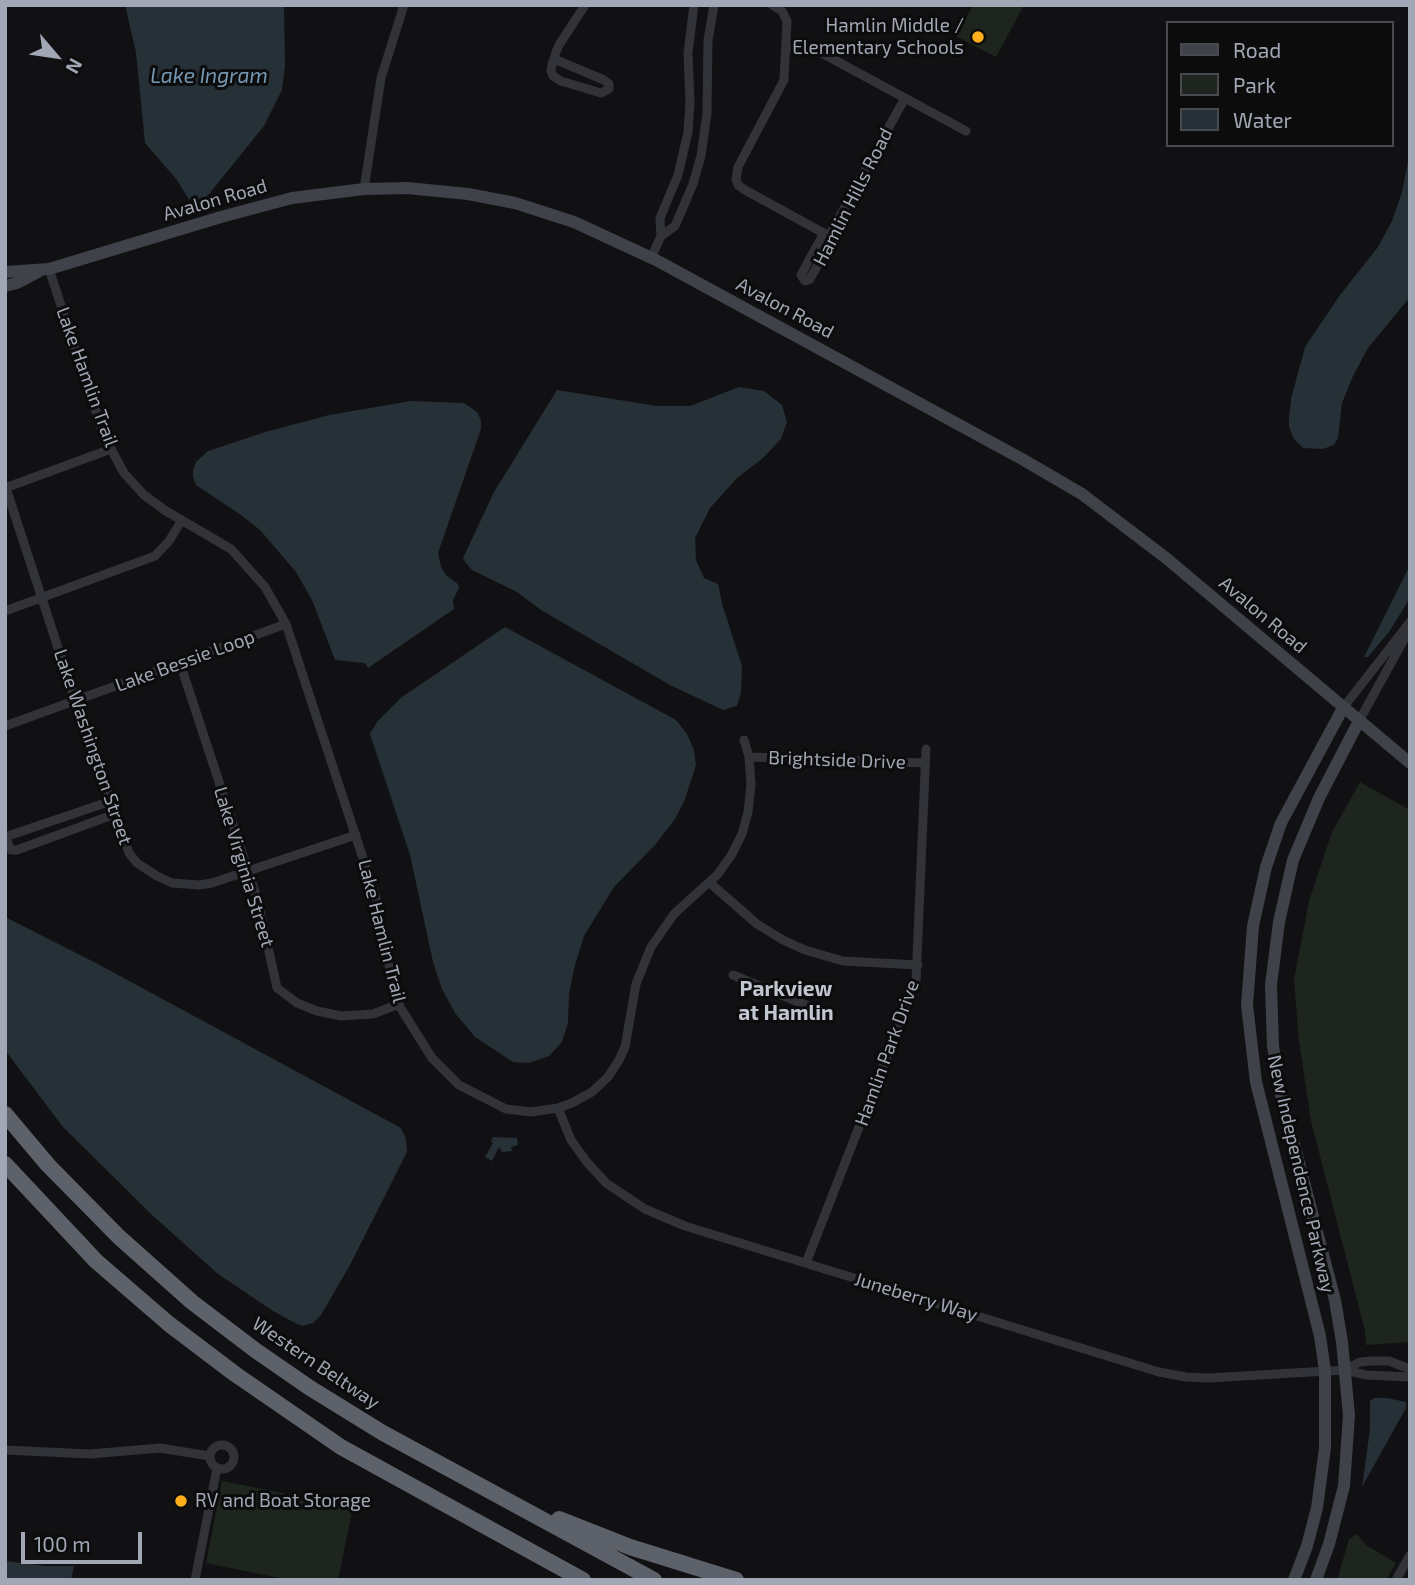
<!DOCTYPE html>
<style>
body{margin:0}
#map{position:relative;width:1415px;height:1585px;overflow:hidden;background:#111113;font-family:"Exo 2",sans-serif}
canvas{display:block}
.frame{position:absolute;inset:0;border:7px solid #a1a7b4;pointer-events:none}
.legend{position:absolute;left:1166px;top:21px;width:228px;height:126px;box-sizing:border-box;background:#0c0c0d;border:2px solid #484a50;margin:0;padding:9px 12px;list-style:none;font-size:21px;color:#a1a7b4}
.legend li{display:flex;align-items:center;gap:14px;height:35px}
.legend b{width:35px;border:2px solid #484a50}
.north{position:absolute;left:21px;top:21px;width:70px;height:70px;-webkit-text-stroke:5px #0c0c0d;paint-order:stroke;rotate:119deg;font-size:19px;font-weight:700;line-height:28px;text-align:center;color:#a1a7b4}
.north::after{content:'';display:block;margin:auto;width:24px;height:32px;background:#a1a7b4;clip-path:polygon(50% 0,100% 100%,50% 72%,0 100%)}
.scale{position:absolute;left:21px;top:1532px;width:121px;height:32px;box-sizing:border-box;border:4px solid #a1a7b4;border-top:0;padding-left:9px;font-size:21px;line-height:24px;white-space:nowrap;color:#a1a7b4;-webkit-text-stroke:5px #0c0c0d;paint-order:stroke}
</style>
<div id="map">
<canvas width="1415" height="1585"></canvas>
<div class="frame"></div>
<ul class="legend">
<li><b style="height:9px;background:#3f4248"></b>Road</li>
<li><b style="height:19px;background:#1d251e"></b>Park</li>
<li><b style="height:19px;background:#263037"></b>Water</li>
</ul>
<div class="north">N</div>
<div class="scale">100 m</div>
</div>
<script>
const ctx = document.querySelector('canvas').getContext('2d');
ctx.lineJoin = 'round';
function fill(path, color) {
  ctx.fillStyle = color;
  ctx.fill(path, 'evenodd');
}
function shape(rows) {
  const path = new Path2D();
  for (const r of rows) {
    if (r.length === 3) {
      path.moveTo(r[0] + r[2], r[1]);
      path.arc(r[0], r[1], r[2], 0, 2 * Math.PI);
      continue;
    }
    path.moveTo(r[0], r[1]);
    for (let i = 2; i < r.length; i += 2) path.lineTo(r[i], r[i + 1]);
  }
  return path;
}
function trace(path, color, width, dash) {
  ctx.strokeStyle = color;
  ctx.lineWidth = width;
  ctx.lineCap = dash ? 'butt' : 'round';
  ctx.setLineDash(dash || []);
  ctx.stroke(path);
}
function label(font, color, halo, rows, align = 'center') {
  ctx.font = font + ' "Exo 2",sans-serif';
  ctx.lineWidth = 6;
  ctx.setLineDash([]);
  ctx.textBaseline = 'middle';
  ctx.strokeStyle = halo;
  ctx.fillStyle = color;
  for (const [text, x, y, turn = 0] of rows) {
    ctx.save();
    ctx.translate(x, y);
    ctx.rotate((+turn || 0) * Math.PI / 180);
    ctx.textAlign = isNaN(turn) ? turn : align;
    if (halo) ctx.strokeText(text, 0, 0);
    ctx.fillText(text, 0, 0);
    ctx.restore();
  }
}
const green = shape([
 [973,5,1024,5,996,57,956,36],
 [1360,782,1410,810,1410,1342,1366,1345,1365,1331,1311,1121,1299,1041,1294,980,1309,901,1332,832],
 [222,1481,353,1507,338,1580,289,1580,206,1563],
 [1357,1534,1366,1545,1396,1563,1386,1580,1337,1580,1349,1539]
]);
const water = shape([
 [125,5,284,5,285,65,282,90,264,126,205,199,197,204,188,198,177,180,145,143,136,52],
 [1410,151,1410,297,1368,348,1353,376,1342,403,1338,438,1334,445,1323,449,1303,448,1294,439,1289,427,1289,418,1291,399,1305,347,1340,295,1378,247,1392,221,1402,192],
 [739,387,764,391,782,405,787,422,781,439,763,458,737,478,710,508,695,538,696,560,704,578,718,584,723,607,742,666,741,692,737,706,723,710,670,685,541,610,517,592,472,570,466,563,463,558,494,492,557,390,657,406,690,406],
 [411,401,464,403,477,412,481,420,481,429,438,553,441,567,446,575,458,584,459,588,453,600,454,609,368,668,365,663,335,660,312,600,296,572,260,530,241,515,196,485,193,477,193,470,196,462,208,451,265,432,329,415],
 [1410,565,1410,598,1389,632,1368,657,1364,657],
 [505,627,676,720,687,734,694,750,696,765,685,799,675,819,655,845,614,887,584,936,575,965,569,994,568,1023,562,1042,549,1056,529,1063,513,1062,475,1037,455,1013,442,989,433,962,410,855,370,734,377,722,402,697],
 [5,917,96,963,401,1128,406,1139,407,1152,350,1265,321,1315,313,1323,303,1326,297,1324,273,1311,218,1274,151,1214,63,1127,5,1050],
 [493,1137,517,1138,518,1145,511,1147,512,1151,502,1152,499,1147,492,1161,485,1157,493,1143,491,1141],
 [1387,1398,1406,1402,1406,1408,1362,1487,1370,1429,1370,1401,1374,1398],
 [5,1561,46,1566,74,1566,71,1580,5,1580]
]);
const street = shape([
 [772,5,782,11,787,21,784,80,738,167,736,179,738,185,745,190,829,236],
 [787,47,816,50,966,131],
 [554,59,604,80,609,84,609,89,601,93,561,81,553,76,551,71,552,64,554,59,556,52,559,45,585,5],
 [364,189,381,78,404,5],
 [824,233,801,275,805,281,810,279,829,245,829,236,905,98],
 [661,236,660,218,678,175,688,132,690,103,688,53,694,5],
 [651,258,661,236,675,226,693,184,701,156,707,113,708,40,714,5],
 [49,269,104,436,124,473,144,495,166,511,231,549,265,587,286,624,376,898,393,986,400,1007,432,1058,459,1085,506,1109,531,1112,558,1108,572,1103,592,1092,608,1077,619,1060,625,1047,636,984,651,947,674,914,718,874,732,854,742,834,748,812,751,784,749,757,744,740],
 [5,488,111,449],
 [6,488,75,700,129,853,137,863,157,876,172,883,199,885,212,883,356,835],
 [5,611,155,556,169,541,182,520],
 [180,663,258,901,277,988,297,1003,317,1011,341,1016,373,1014,399,1004],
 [1343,708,1410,622],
 [1359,721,1407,634],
 [5,726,286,624],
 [749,757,925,763],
 [111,801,5,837,11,850,17,850,115,814],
 [710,883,757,924,783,940,805,950,843,961,918,965],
 [733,975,813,1008],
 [558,1108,571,1140,586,1161,606,1183,645,1209,685,1226,1159,1372,1186,1377,1208,1378,1345,1370,1366,1375,1410,1377],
 [806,1263,916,981,926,749],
 [1345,1369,1360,1362,1372,1361,1389,1361,1410,1369],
 [222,1457,12],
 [5,1450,90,1454,160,1448,209,1456],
 [195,1580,217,1468],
 [1396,1580,1410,1555]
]);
const secondary = shape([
 [5,272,49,269,221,217,292,198,364,189,407,188,468,194,515,203,574,222,656,260,1022,459,1082,494,1166,558,1410,763],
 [5,286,17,283,38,272],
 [1294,1580,1307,1546,1317,1508,1325,1448,1325,1371,1320,1336,1256,1082,1247,1005,1253,926,1266,867,1281,823,1343,708],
 [1316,1580,1329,1544,1344,1486,1349,1415,1342,1342,1335,1300,1280,1091,1273,1046,1271,985,1279,922,1293,860,1319,798,1359,721]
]);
const highway = shape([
 [5,1114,48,1165,119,1237,192,1302,255,1350,310,1388,383,1433,654,1580],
 [5,1164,96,1261,169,1324,235,1374,341,1447,583,1580],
 [559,1519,630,1547,736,1580]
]);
const markers = [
 [978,37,7,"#ffaf1c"],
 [181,1501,7,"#ffaf1c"]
];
const poiNames = [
 ["Hamlin Middle /",964,26],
 ["Elementary Schools",964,48],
 ["RV and Boat Storage",195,1501,"left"]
];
const streetNames = [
 ["Hamlin Hills Road",853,197,-63],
 ["Avalon Road",215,200,-16],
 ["Avalon Road",785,308,28],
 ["Lake Hamlin Trail",87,377,70],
 ["Avalon Road",1263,615,40],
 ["Lake Bessie Loop",185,661,-20],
 ["Lake Washington Street",93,747,71],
 ["Brightside Drive",837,760,2],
 ["Lake Virginia Street",244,867,73],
 ["Lake Hamlin Trail",382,931,76],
 ["Hamlin Park Drive",887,1053,-70],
 ["New Independence Parkway",1301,1174,77],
 ["Juneberry Way",916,1297,17],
 ["Western Beltway",316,1363,34]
];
const waterNames = [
 ["Lake Ingram",209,76]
];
const neighbourhoodNames = [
 ["Parkview",786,989],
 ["at Hamlin",786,1013]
];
fill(green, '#1d251e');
fill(water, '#263037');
trace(street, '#323338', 9);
trace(secondary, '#3f4248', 12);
trace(highway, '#5d6169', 16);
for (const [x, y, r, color] of markers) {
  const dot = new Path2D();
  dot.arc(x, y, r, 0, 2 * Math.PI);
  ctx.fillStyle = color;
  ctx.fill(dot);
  trace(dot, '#0c0c0d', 2.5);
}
label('19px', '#a1a7b4', '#0c0c0d', poiNames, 'right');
label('19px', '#a1a7b4', '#0c0c0d', streetNames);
label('italic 21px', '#7497b3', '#0c0c0d', waterNames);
label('bold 21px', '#c2c6d0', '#0c0c0d', neighbourhoodNames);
</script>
